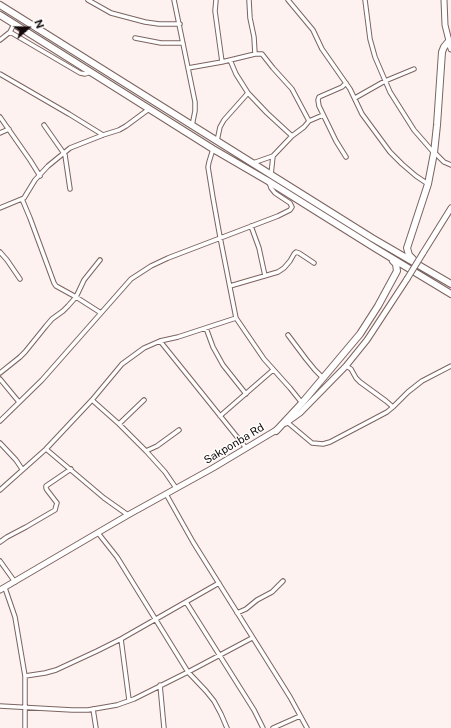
<!DOCTYPE html>
<style>
body{margin:0}
#map{position:relative;width:451px;height:728px;overflow:hidden;background:#fef2f0;font-family:"Public Sans",sans-serif}
canvas{display:block}
.north{position:absolute;left:8px;top:8px;width:40px;height:40px;-webkit-text-stroke:3px #fff;paint-order:stroke;rotate:70deg;font-size:11px;font-weight:700;line-height:16px;text-align:center;color:#130a09}
.north::after{content:'';display:block;margin:auto;width:14px;height:18px;background:#130a09;clip-path:polygon(50% 0,100% 100%,50% 72%,0 100%)}
</style>
<div id="map">
<canvas width="451" height="728"></canvas>
<div class="north">N</div>
</div>
<script>
const ctx = document.querySelector('canvas').getContext('2d');
ctx.lineJoin = 'round';
function shape(rows) {
  const path = new Path2D();
  for (const r of rows) {
    path.moveTo(r[0], r[1]);
    for (let i = 2; i < r.length; i += 2) path.lineTo(r[i], r[i + 1]);
  }
  return path;
}
function trace(path, color, width, dash) {
  ctx.strokeStyle = color;
  ctx.lineWidth = width;
  ctx.lineCap = dash ? 'butt' : 'round';
  ctx.setLineDash(dash || []);
  ctx.stroke(path);
}
function label(font, color, halo, rows, align = 'center') {
  ctx.font = font + ' "Public Sans",sans-serif';
  ctx.lineWidth = 3;
  ctx.setLineDash([]);
  ctx.textBaseline = 'middle';
  ctx.strokeStyle = halo;
  ctx.fillStyle = color;
  for (const [text, x, y, turn = 0] of rows) {
    ctx.save();
    ctx.translate(x, y);
    ctx.rotate((+turn || 0) * Math.PI / 180);
    ctx.textAlign = isNaN(turn) ? turn : align;
    if (halo) ctx.strokeText(text, 0, 0);
    ctx.fillText(text, 0, 0);
    ctx.restore();
  }
}
const minor = shape([
 [88,0,111,13,145,22,159,24,180,24],
 [174,0,195,102,195,111,192,126],
 [216,0,215,11,222,62,255,54,262,54,273,68,292,89,309,121,304,127,292,136,273,156,253,163],
 [249,0,250,18,254,37,255,54],
 [288,0,313,30,322,49,350,89,362,114,390,152,402,164,416,176,428,184],
 [365,0,370,39,375,57,390,92,414,130,434,153,436,154,444,162,451,165],
 [10,32,80,73,85,74,91,72],
 [135,38,161,43,183,43],
 [0,40,10,32,14,24],
 [230,60,236,74,248,93,267,113,292,136],
 [188,68,222,62],
 [0,74,69,114,103,135],
 [346,83,342,87,319,97,318,100,319,106,336,141,346,157],
 [355,98,385,81,414,69],
 [0,117,30,160,40,176],
 [309,121,323,115],
 [44,125,65,155,70,189],
 [0,133,9,129],
 [217,141,220,127,224,120,248,93],
 [213,149,209,162,208,167,213,198,220,237,236,318,264,359,290,388,302,403],
 [271,175,273,156],
 [22,199,30,218,54,283,56,286,76,297,101,313],
 [0,208,24,198,35,180,48,166,70,148,103,135,119,130,126,126,149,109],
 [251,226,259,248,265,276],
 [0,252,7,260,20,279],
 [230,286,278,272,284,268,290,261,294,254,296,252,299,253,314,263],
 [206,328,213,347,223,365,246,394],
 [288,335,306,359,315,370,323,378],
 [160,341,246,448],
 [346,366,351,369,356,378,360,382,386,401,393,407],
 [0,373,20,357,25,352,46,326,52,319,63,311,68,306,76,297,84,280,100,260],
 [0,379,19,402],
 [92,400,119,424,146,451,165,472,176,488],
 [220,416,273,370],
 [0,421,42,380,131,279,151,266,168,258,278,216,290,210,292,207,290,203,275,193,271,188,269,182],
 [287,422,312,443,323,444,330,442,370,421,387,412,393,407,408,392,422,381,451,366],
 [119,424,144,400],
 [0,443,16,460,22,469],
 [46,449,104,498,128,515],
 [146,451,157,446,179,430],
 [0,490,46,449,92,400,122,364,144,348,160,341,178,337,236,318],
 [166,494,193,542,290,697,307,728],
 [98,533,117,557,188,672,206,691,214,701,221,714,227,728],
 [0,542,7,537,26,527,55,510,56,506,57,503,47,490,46,488,46,486,71,469],
 [0,561,15,582],
 [5,588,15,617,25,676,25,728],
 [186,602,254,710,263,728],
 [237,613,246,609,257,600,272,592,283,581],
 [121,639,129,700],
 [25,676,45,673,56,670,97,651,121,639,219,583],
 [160,685,164,728],
 [0,706,72,710,88,710,117,705,134,699,188,672,252,638],
 [93,709,96,728],
 [273,728,300,716]
]);
const secondary = shape([
 [444,0,445,25,451,49],
 [423,253,451,208],
 [286,423,300,413,346,366,367,340,407,279],
 [0,590,128,515,213,468,278,429]
]);
const trunk = shape([
 [0,5,372,238,451,284],
 [0,15,213,149,268,181,375,248,451,294],
 [413,259,409,255,407,248,428,184,434,153,437,125,442,52,444,47,449,41],
 [276,431,302,403,360,334,378,306,397,271,396,264,393,261]
]);
const secondaryBridge = shape([
 [407,279,423,253]
]);
const streetNames = [
 ["Sakponba Rd",234,444,-31]
];
trace(minor, '#7b6460', 5.5);
trace(secondary, '#7b6460', 7);
trace(trunk, '#7b6460', 8);
trace(minor, '#fff', 3.5);
trace(secondary, '#fff', 5);
trace(trunk, '#fff', 6);
trace(secondaryBridge, '#7b6460', 7, []);
trace(secondaryBridge, '#fff', 5);
label('11px', '#130a09', '#fff', streetNames);
</script>
